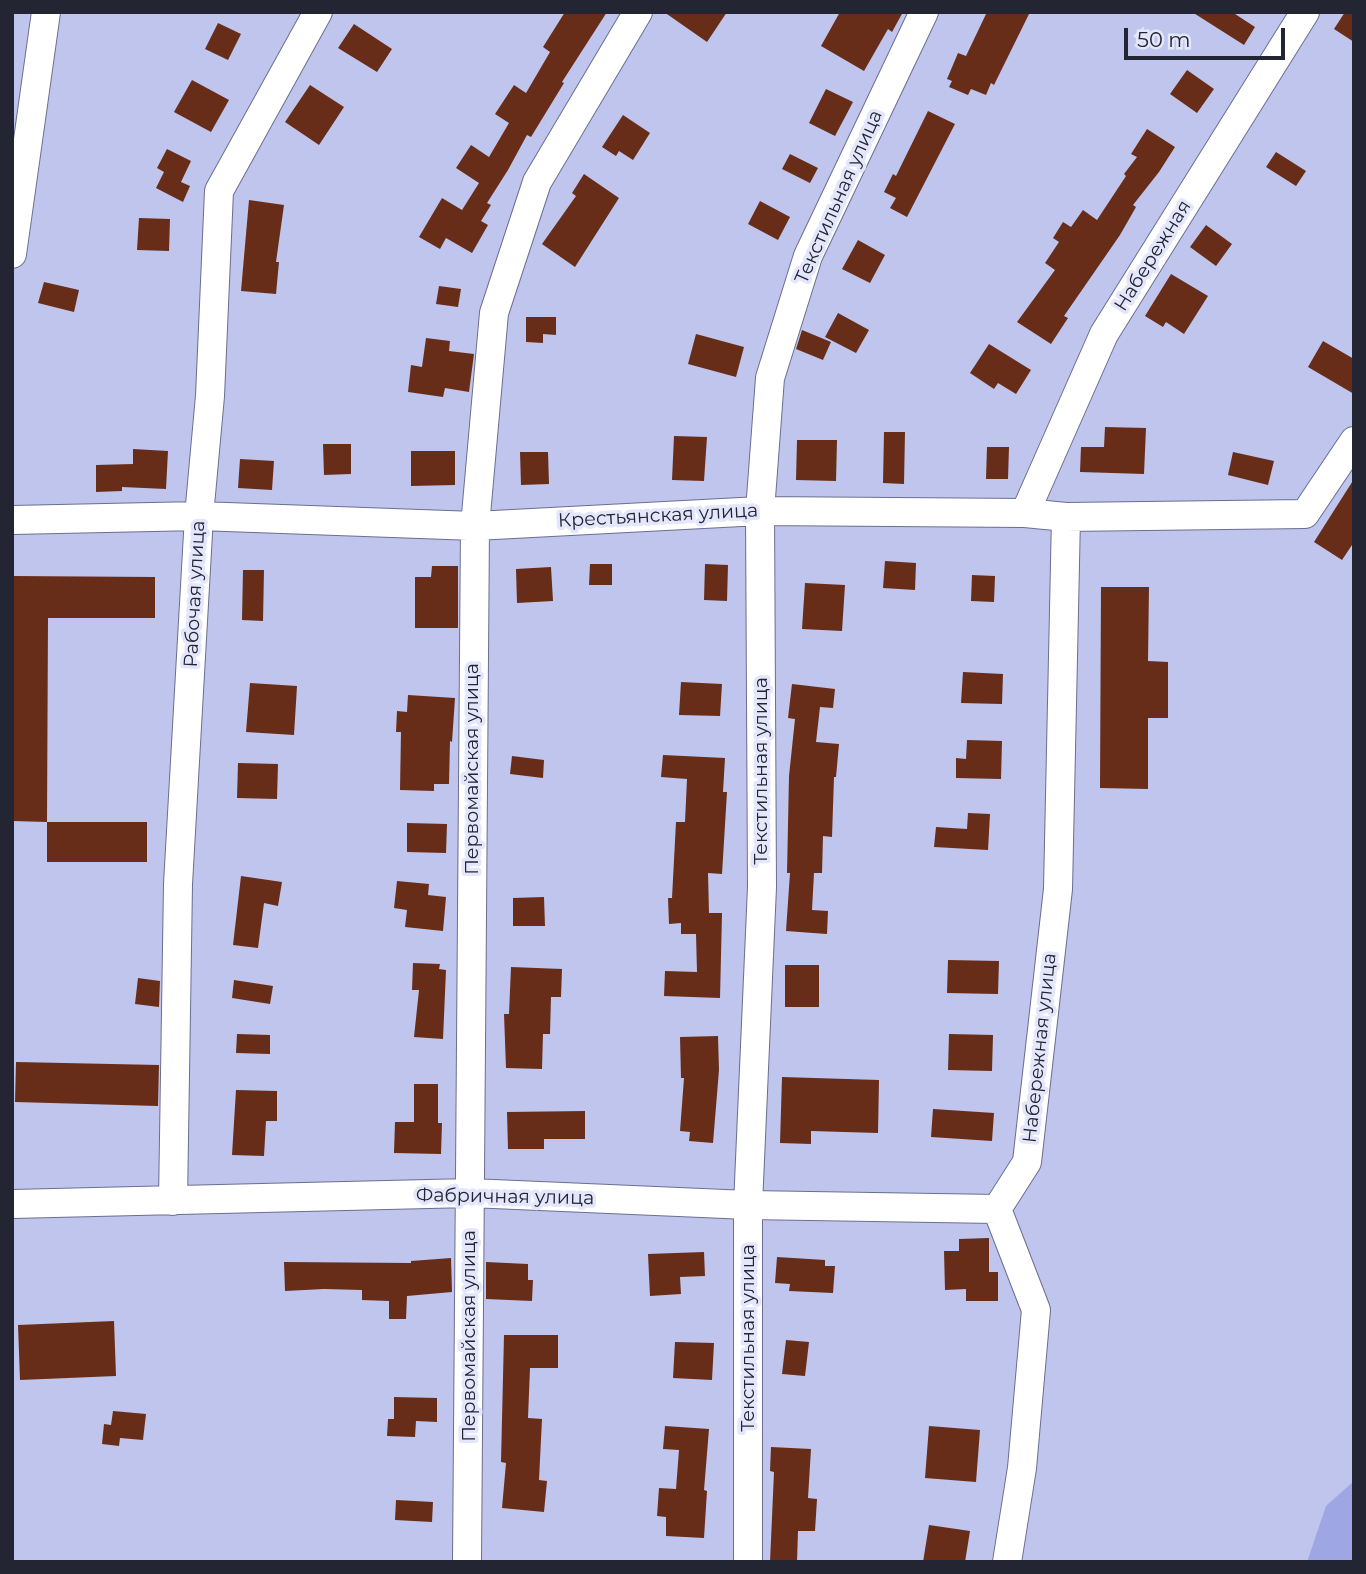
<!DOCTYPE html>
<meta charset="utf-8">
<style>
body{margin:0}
#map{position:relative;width:1366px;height:1574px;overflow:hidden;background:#bfc5ed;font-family:Montserrat,sans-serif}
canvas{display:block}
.frame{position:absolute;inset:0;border:14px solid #232533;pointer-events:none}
.scale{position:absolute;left:1124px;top:28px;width:161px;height:32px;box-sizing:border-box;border:4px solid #232533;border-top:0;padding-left:9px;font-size:21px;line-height:24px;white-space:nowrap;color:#232533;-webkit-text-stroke:5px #e4e7fc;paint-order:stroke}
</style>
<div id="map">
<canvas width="1366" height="1574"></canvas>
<div class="frame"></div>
<div class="scale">50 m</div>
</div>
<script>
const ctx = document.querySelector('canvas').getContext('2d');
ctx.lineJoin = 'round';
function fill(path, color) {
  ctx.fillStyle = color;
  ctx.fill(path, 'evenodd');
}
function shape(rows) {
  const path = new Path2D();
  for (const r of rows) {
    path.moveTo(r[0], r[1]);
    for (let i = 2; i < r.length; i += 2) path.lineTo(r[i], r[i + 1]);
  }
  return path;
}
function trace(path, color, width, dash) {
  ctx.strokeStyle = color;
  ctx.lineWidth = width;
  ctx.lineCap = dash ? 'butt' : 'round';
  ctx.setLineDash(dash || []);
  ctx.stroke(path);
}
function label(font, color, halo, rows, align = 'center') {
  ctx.font = font + ' Montserrat,sans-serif';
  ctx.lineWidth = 7;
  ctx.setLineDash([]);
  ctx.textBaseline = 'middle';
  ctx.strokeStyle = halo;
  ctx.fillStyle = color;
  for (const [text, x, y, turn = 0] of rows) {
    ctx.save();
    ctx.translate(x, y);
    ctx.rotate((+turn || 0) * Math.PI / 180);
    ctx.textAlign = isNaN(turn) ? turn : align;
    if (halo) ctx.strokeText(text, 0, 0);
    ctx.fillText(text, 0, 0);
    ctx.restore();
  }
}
const water = shape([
 [1354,1481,1354,1562,1307,1562,1326,1506]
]);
const building = shape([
 [565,12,607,12,562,82,564,83,531,137,527,135,508,170,487,203,491,205,481,221,488,225,472,253,446,238,440,249,419,237,442,198,462,210,479,183,456,168,471,145,489,157,509,123,495,114,514,85,526,93,550,52,543,47],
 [664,12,727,12,707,42],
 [840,12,903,12,892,32,888,29,864,71,821,46],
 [987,12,1030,12,994,85,991,83,986,95,971,89,968,95,949,87,952,81,947,79,958,53,966,56],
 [1192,12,1232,12,1255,27,1244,45],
 [1345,12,1354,12,1354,42,1334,29],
 [218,23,241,34,228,60,205,49],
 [354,24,392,49,377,72,338,48],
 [1187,70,1214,89,1197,113,1170,94],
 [192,80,229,100,211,132,174,112],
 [310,85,344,107,319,145,285,122],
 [826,89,853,102,835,136,809,123],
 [928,111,955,124,907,217,890,208,896,198,884,192,893,174,896,176],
 [623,115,650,133,633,160,619,151,616,156,602,147],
 [1147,129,1175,147,1159,172,1133,205,1136,207,1120,235,1064,316,1068,318,1051,344,1017,322,1055,270,1045,263,1059,242,1053,238,1063,222,1071,227,1083,210,1097,220,1126,176,1124,174,1137,157,1131,154],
 [167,149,191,161,181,182,190,186,183,202,156,188,164,172,157,168],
 [1276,152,1306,171,1296,186,1266,167],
 [790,154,818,168,810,183,782,169],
 [584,174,619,198,575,267,542,244,576,196,572,193],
 [249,200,284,205,276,262,279,262,276,294,241,291],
 [760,201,790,217,778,240,748,224],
 [139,218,170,219,169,251,137,250],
 [1206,225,1232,244,1216,266,1190,247],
 [858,240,885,255,870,283,842,269],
 [1171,274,1208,296,1184,334,1166,322,1163,327,1145,316],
 [44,282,79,290,74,312,38,303],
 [439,286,461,289,458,307,436,304],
 [838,313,869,330,856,353,825,337],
 [526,317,556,317,556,335,543,334,543,343,526,342],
 [802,330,831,342,823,360,796,349],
 [696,334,744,347,736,377,688,364],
 [426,338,450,341,449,351,474,354,469,392,445,388,443,397,408,392,411,365,422,367],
 [1323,341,1354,359,1354,394,1308,367],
 [989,344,1031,370,1016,394,998,383,994,389,970,373],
 [1105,427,1146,428,1144,474,1080,472,1081,447,1104,447],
 [884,432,905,432,904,484,883,483],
 [674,436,707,437,704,481,672,480],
 [797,440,837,440,836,481,796,480],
 [323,444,351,444,351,474,324,475],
 [987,447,1009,447,1008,479,986,479],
 [133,449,168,451,166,489,122,487,122,491,96,492,96,465,133,464],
 [411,451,455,451,455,485,411,486],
 [520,452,548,452,549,484,521,485],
 [1233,452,1274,461,1268,485,1228,475],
 [240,459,274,461,272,490,238,488],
 [1354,479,1354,542,1342,560,1314,542],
 [885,561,916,563,915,590,883,588],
 [590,564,612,564,612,585,589,585],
 [705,564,728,565,727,601,704,600],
 [432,566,458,566,458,628,415,628,415,577,431,577],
 [551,567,553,601,517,603,516,569],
 [243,570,264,570,263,621,242,620],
 [972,575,995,576,994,602,971,601],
 [12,576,155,577,155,618,48,618,47,822,12,821],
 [805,583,845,585,842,631,802,629],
 [1101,587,1149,587,1148,661,1168,662,1168,718,1148,718,1148,789,1100,788],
 [963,672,1003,674,1002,704,961,703],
 [681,682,722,684,720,716,679,715],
 [250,683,297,686,294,735,246,732],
 [792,684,835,689,833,708,820,707,816,742,839,744,836,777,834,777,832,837,823,836,822,873,814,873,812,910,828,911,827,934,786,931,790,873,787,873,789,776,795,719,788,718],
 [408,695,455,698,452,742,450,741,449,784,434,784,434,791,400,790,401,732,396,732,397,711,407,712],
 [967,740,1002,741,1001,779,956,778,956,758,966,759],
 [663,755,725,758,723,792,727,792,722,874,708,873,709,913,722,913,720,998,664,996,665,971,697,972,696,934,681,934,681,923,669,924,668,898,672,898,676,822,685,822,687,779,661,777],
 [512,756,544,760,543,778,510,774],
 [238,763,278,764,277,799,237,798],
 [968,813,990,814,988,850,934,847,936,827,967,829],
 [47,822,147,822,147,862,47,862],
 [407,823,447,824,446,853,407,852],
 [241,876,282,882,278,906,264,903,258,948,233,945],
 [397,881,429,884,428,895,446,897,443,931,405,927,407,910,394,908],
 [544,897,545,926,513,926,513,898],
 [948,960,999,961,998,994,947,993],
 [413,963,440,964,439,969,446,970,443,1039,414,1037,419,990,412,990],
 [785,965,819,965,819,1007,785,1007],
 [511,967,562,969,561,997,551,997,550,1034,543,1034,542,1069,506,1068,504,1014,509,1014],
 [138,978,160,981,159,1007,135,1004],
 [234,980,273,986,270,1004,232,998],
 [237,1034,270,1035,270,1054,236,1053],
 [949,1034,993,1035,992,1071,948,1070],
 [718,1036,719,1070,713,1143,689,1141,690,1132,680,1131,684,1078,681,1078,680,1037],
 [16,1062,159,1065,158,1106,15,1102],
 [782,1077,879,1080,878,1133,811,1131,811,1144,780,1143],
 [414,1084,438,1084,438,1123,442,1123,441,1154,394,1153,395,1122,414,1122],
 [236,1090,277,1091,277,1121,266,1121,264,1156,232,1155],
 [933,1109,994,1113,992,1141,931,1137],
 [585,1111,585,1139,544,1139,544,1149,508,1149,507,1112],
 [989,1238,989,1272,998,1272,998,1301,966,1301,966,1289,945,1290,944,1251,959,1251,959,1239],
 [704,1252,705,1276,680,1277,681,1294,650,1296,648,1254],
 [777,1257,825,1260,825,1266,835,1266,833,1293,789,1291,790,1284,775,1283],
 [451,1258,452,1292,407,1296,406,1319,389,1319,389,1301,362,1300,362,1290,324,1289,285,1291,284,1262,411,1263,411,1261],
 [486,1262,528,1264,528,1280,533,1280,532,1301,486,1299],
 [114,1321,116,1376,20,1380,18,1325],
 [504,1335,558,1335,558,1368,530,1368,528,1418,542,1419,539,1480,547,1481,544,1512,502,1508,506,1463,501,1462],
 [786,1340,809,1342,805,1376,782,1374],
 [675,1342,714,1343,712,1380,673,1378],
 [394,1397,437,1398,437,1422,416,1421,415,1437,387,1436,388,1419,394,1419],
 [113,1411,146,1414,143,1440,120,1438,119,1446,102,1444,104,1424,111,1425],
 [665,1426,709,1429,704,1490,707,1491,704,1538,666,1536,666,1517,657,1516,659,1488,676,1489,679,1450,663,1449],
 [929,1426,980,1430,976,1482,925,1478],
 [771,1447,811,1449,808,1498,817,1499,815,1531,798,1531,797,1562,770,1562,774,1472,770,1471],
 [396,1500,433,1502,432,1522,395,1520],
 [929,1525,970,1531,965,1562,923,1562]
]);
const minor = shape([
 [12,254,46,12],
 [1025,513,1104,334,1305,12],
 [12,520,199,516,475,526,760,511,1025,513,1066,517,1305,514,1354,441],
 [173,1201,178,884,199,516,210,396,219,191,318,12],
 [12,1204,470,1193,748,1205,997,1209],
 [467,1562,475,526,494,313,537,182,638,12],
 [748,1562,748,1205,762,887,760,511,770,378,808,256,924,12],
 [1007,1562,1022,1468,1036,1310,997,1209,1027,1162,1058,889,1066,517]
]);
const streetNames = [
 ["Текстильная улица",839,197,-66],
 ["Набережная",1153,256,-58],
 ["Крестьянская улица",658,516,-3],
 ["Рабочая улица",195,594,-87],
 ["Первомайская улица",472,769,-90],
 ["Текстильная улица",761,771,-90],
 ["Набережная улица",1040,1048,-84],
 ["Фабричная улица",505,1197,1],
 ["Первомайская улица",469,1336,-90],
 ["Текстильная улица",748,1338,-90]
];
fill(water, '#9ea6e4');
fill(building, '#682d19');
trace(minor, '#6a6f92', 30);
trace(minor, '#fff', 28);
label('19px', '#232533', '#e4e7fc', streetNames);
</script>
